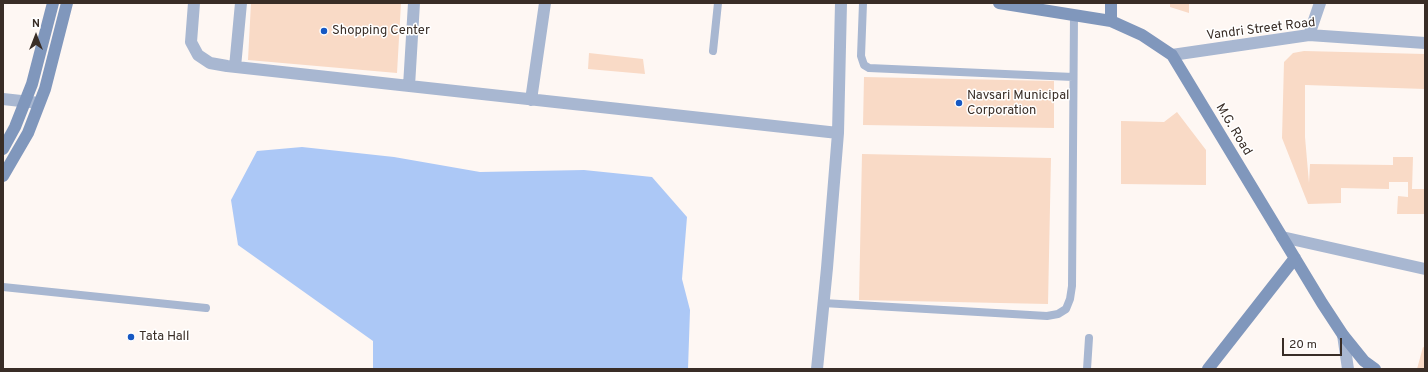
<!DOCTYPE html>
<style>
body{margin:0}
#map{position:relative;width:1428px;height:372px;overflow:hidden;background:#fef7f3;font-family:Overpass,sans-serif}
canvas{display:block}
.frame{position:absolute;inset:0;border:4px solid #392d26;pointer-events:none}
.north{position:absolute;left:16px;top:16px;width:40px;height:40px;-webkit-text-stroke:3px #fff;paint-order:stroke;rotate:0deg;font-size:11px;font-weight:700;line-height:16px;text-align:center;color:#392d26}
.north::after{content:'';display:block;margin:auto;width:14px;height:18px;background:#392d26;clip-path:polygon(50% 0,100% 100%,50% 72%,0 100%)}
.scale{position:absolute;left:1282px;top:338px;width:60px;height:18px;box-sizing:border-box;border:2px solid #392d26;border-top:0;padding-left:5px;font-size:12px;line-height:14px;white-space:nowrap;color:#392d26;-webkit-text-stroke:3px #fff;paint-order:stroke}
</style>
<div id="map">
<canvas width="1428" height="372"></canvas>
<div class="frame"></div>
<div class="north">N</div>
<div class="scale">20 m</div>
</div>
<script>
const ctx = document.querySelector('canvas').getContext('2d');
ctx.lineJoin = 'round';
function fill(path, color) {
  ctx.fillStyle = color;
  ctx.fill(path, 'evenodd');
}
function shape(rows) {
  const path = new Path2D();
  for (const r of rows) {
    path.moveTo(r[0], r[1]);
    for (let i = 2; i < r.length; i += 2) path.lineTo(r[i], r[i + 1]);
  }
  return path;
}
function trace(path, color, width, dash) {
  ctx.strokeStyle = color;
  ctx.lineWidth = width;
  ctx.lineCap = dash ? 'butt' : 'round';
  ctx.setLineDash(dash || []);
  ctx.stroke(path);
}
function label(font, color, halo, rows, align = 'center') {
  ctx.font = font + ' Overpass,sans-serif';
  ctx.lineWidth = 3;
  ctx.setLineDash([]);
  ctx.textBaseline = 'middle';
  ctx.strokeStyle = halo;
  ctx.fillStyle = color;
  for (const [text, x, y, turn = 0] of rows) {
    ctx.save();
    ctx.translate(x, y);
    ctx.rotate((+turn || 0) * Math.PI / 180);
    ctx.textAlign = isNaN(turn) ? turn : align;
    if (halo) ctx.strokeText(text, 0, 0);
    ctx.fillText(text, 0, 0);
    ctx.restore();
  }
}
const water = shape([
 [302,147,394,157,480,172,584,170,652,177,687,217,682,279,690,310,688,369,373,369,373,341,238,245,231,200,257,151]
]);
const building = shape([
 [251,3,401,3,397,73,248,60],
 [1170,3,1189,3,1189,13,1170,7],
 [1304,51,1425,54,1425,89,1305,85,1305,137,1309,183,1310,164,1393,165,1393,157,1413,157,1412,189,1425,189,1425,214,1397,214,1398,196,1408,197,1408,182,1389,182,1389,189,1341,188,1341,203,1308,204,1282,138,1284,62,1293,53],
 [589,53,643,59,645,74,588,69],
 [864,77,1054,81,1054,128,863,125],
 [1177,112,1206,150,1206,185,1121,184,1121,121,1164,122],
 [862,154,1051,158,1048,304,859,300],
 [1423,347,1425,348,1425,369,1417,369]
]);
const service = shape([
 [863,3,861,56,864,65,869,68,1073,77],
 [713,51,718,3],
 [3,287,206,308],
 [823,303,1047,316,1058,314,1066,309,1070,299,1072,286,1074,15],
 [1087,369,1089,338]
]);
const minor = shape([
 [194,3,191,42,198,55,210,63,227,66,838,133],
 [1309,35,1320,3],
 [1172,55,1309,35,1425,43],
 [235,67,241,3],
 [409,86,414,3],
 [3,99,39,103],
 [531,100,545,3],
 [1282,237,1425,269],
 [817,369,827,268,838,133,841,3]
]);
const tertiary = shape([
 [1343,335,1348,369]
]);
const secondary = shape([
 [999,3,1111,21,1142,35,1172,55,1322,303,1343,335,1364,361,1375,369],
 [1111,21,1111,3],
 [3,149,15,127,32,84,53,3],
 [3,176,28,133,45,89,67,3],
 [1208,369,1295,258]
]);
const markers = [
 [324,31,4,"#1658c3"],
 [959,103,4,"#1658c3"],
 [131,337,4,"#1658c3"]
];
const streetNames = [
 ["Vandri Street Road",1261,30,-7],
 ["M.G. Road",1233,130,59]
];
const poiNames = [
 ["Shopping Center",332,31],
 ["Navsari Municipal",967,96],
 ["Corporation",967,111],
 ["Tata Hall",139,337]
];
fill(water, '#acc8f6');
fill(building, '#f9dac6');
trace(service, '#a8b7d1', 8);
trace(minor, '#a8b7d1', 12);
trace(tertiary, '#a8b7d1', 12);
trace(secondary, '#8097bc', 12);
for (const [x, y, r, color] of markers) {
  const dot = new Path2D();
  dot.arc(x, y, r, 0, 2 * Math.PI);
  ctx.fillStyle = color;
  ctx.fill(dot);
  trace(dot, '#fff', 1.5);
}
label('13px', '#392d26', '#fff', streetNames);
label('13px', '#392d26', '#fff', poiNames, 'left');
</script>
